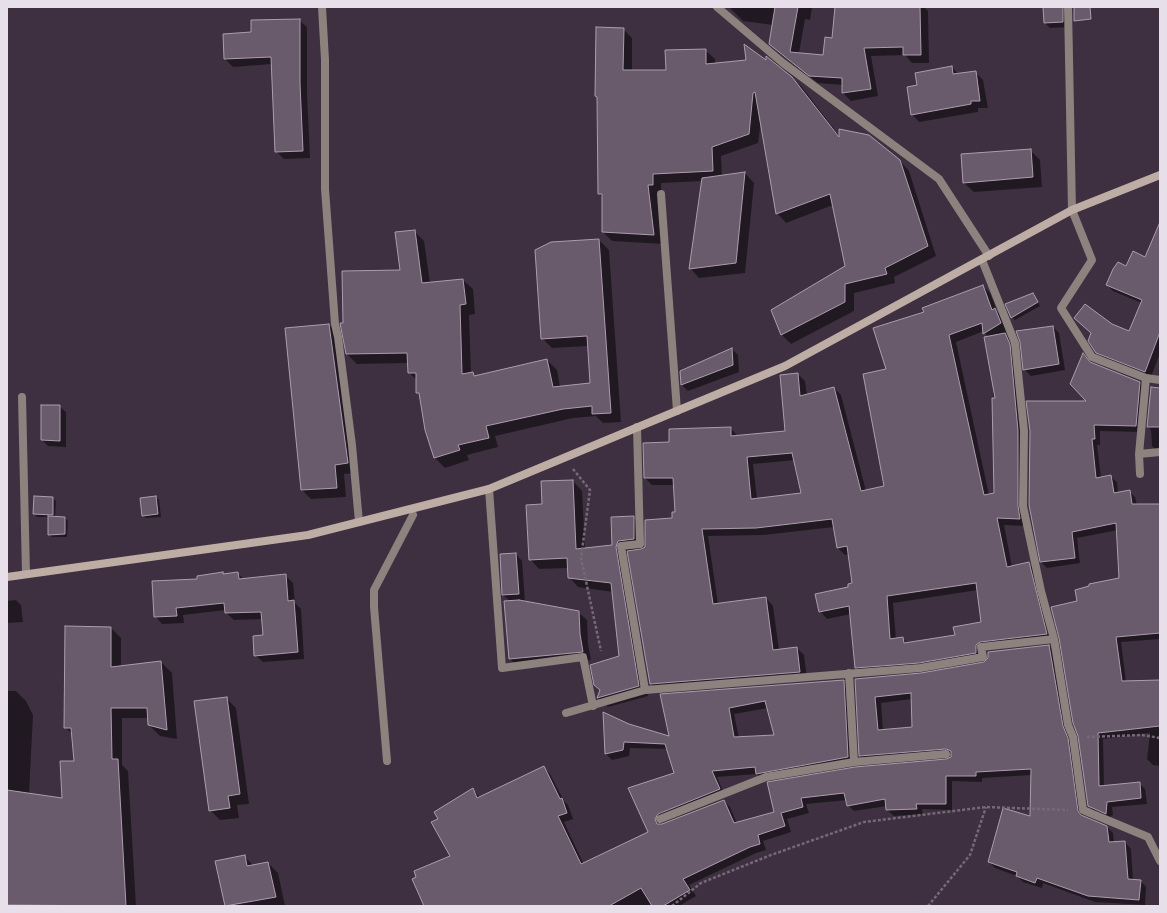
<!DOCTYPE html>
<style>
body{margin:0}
#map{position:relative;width:1167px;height:913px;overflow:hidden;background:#3e3040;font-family:Figtree,sans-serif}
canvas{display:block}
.frame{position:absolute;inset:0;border:8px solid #e7dfe9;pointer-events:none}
</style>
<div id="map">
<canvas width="1167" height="913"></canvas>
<div class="frame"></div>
</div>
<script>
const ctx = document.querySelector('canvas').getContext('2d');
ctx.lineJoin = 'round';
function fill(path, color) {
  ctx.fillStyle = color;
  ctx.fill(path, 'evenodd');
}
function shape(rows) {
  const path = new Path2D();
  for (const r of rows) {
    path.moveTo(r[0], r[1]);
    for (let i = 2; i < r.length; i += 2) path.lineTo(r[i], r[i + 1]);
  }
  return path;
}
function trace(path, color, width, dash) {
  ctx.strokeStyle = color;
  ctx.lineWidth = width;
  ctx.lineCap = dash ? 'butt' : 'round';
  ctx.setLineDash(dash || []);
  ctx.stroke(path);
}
const shadow = shape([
 [729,7,812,7,810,20,805,19,799,53,824,56,833,39,836,7,924,7,928,11,929,63,912,63,905,55,871,56,878,96,851,101,843,93,843,85,818,83,778,52,770,43,773,25,743,21],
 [1043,7,1066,7,1068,27,1050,28,1045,23],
 [299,20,307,27,307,93,310,158,284,159,276,151,272,64,233,67,225,59,253,33],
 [623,29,632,38,632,71,667,71,705,50,715,59,715,64,792,78,802,87,840,137,900,161,909,171,936,256,894,277,895,283,854,293,854,311,791,344,782,335,846,266,833,205,786,223,777,213,761,121,758,143,721,156,722,177,745,173,754,183,745,273,699,278,690,268,703,181,661,183,663,244,612,241,603,232,603,198,599,194,598,99,596,96],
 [952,67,959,75,975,72,983,80,988,108,978,108,978,112,919,122,912,114,918,86],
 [1030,150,1040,160,1042,187,974,192,964,183],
 [1160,228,1160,353,1151,377,1103,358,1096,352,1112,325,1130,333,1142,303,1113,291,1107,285,1127,267,1146,258],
 [414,231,424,241,430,283,463,280,473,289,475,314,469,315,471,373,476,376,547,360,557,370,560,387,591,384,588,346,552,348,542,338,599,240,609,250,621,422,603,423,596,416,573,418,495,436,498,447,467,455,469,460,445,468,435,458,426,430,420,396,417,392,417,380,409,373,409,363,357,364,347,354,344,323,401,271],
 [983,286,990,293,997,311,1002,317,1008,331,1004,333,1012,342,1016,352,1027,526,1004,525,1012,567,1029,564,1036,571,1054,641,988,648,983,653,983,660,863,675,856,667,851,614,827,619,820,611,854,584,849,554,845,555,838,548,834,527,764,535,708,536,718,604,766,598,773,606,779,650,797,648,804,655,807,679,658,691,651,684,628,549,625,557,648,696,608,707,598,698,620,657,613,592,578,587,569,577,568,568,539,569,530,559,543,505,573,481,582,491,585,549,613,546,633,517,643,527,644,549,673,519,676,513,675,485,652,485,645,478,670,443,731,428,738,437,787,432,798,374,805,381,807,395,834,388,841,395,866,491,885,486,888,370,925,313],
 [984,331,988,337,993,381,995,494,989,495,956,342],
 [795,460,802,494,757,499,753,464],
 [978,590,982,623,956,635,908,644,903,638,896,639,893,603],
 [1033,294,1040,306,1015,320,1012,317],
 [329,325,339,334,357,473,344,474,346,497,311,499,302,490],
 [1053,327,1059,333,1065,370,1031,376,1024,369],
 [732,349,738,355,739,372,688,391,682,385,681,372],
 [1083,355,1092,364,1140,382,1146,389,1142,432,1100,431,1100,445,1097,445,1101,478,1111,477,1117,482,1118,493,1129,491,1135,497,1137,505,1160,505,1160,639,1121,642,1126,682,1160,681,1160,766,1153,765,1147,759,1150,733,1103,739,1104,786,1139,783,1145,789,1147,804,1112,807,1113,815,1111,816,1111,818,1095,812,1089,806,1078,602,1120,579,1118,530,1077,538,1080,563,1047,568,1041,562,1089,402],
 [1160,389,1160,452,1158,452,1152,446,1151,430,1148,426],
 [59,406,66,412,66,447,48,446,42,440],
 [156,497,159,500,161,517,146,518,143,515],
 [53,498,56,501,55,517,65,518,68,521,67,537,52,537,49,534,49,517,37,517,34,514],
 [516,554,522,561,525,602,578,612,587,620,588,644,591,660,518,667,510,659,510,601,503,595,501,555],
 [223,573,225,575,238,574,244,579,285,575,293,583,295,603,301,609,304,659,263,662,255,655,264,636,263,619,234,620,226,613,226,610,183,615,184,623,162,624,155,616,199,580],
 [16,600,21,605,23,622,7,623,7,601],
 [111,628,121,638,121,667,161,662,172,673,177,739,160,736,149,725,149,718,122,718,122,765,128,771,136,906,7,906,7,691,16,691,26,701,33,715,29,794,63,799,75,762,72,734,65,727],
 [1049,646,1055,652,1073,746,1083,817,1107,827,1113,833,1114,843,1125,842,1131,849,1133,880,1140,880,1146,887,1145,905,1095,902,1043,883,1042,888,1023,882,1017,876,995,868,989,862,1031,817,1032,775,982,778,982,782,952,781,952,810,922,809,923,814,894,816,887,810,887,806,854,811,848,805,847,800,806,804,809,813,787,819,791,832,763,841,766,850,756,853,689,885,696,896,679,906,425,906,451,857,439,819,473,789,480,798,544,767,550,774,564,801,568,805,573,819,564,822,583,863,649,833,630,788,675,774,668,749,630,748,629,756,612,760,606,754,604,713,629,725,670,738,661,695,843,681,850,687,854,763,763,779,757,774,717,777,725,796,664,820,660,826,724,801,730,807,737,824,776,812,769,783,947,760,952,757,952,754,866,762,860,756,856,680,921,674,985,663],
 [912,699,913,728,883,731,881,703],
 [768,708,775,736,739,738,734,714],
 [226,698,236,708,249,804,237,805,239,818,220,820,210,810],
 [244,856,254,866,268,863,278,873,285,906,226,906,216,862]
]);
const building = shape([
 [775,7,798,7,790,52,823,55,825,37,832,38,835,7,920,7,921,55,903,55,903,47,864,48,871,89,842,93,842,78,809,76,769,44,775,7],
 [1043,7,1063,7,1063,22,1044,23,1043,7],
 [1074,7,1090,7,1091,19,1074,21,1074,7],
 [300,19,300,84,303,151,275,152,271,57,224,59,223,34,251,32,251,20,300,19],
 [596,27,624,28,623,70,666,70,665,50,706,49,706,64,746,60,744,44,766,60,766,56,792,77,839,137,839,129,869,135,900,160,928,246,885,268,887,274,845,284,845,302,781,335,771,310,845,266,830,194,776,214,755,92,753,93,749,134,712,147,713,171,653,174,653,185,648,185,654,235,602,232,602,194,598,194,597,97,595,96,596,27],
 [952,66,953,74,976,71,980,101,971,101,971,104,911,115,907,87,917,85,915,73,952,66],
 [1031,149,1033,177,963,183,961,154,1031,149],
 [745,172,736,263,689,269,702,178,745,172],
 [1160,222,1160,332,1145,372,1096,353,1088,341,1091,333,1074,318,1085,304,1112,324,1129,331,1142,300,1106,285,1113,269,1118,262,1126,266,1133,251,1145,257,1160,222],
 [415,230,422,283,463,279,466,304,460,305,462,374,473,372,474,376,547,359,553,387,590,383,587,336,541,339,535,250,551,242,599,239,611,413,592,414,592,406,563,409,486,426,489,438,458,445,460,450,434,458,425,430,419,393,416,393,416,373,408,373,407,353,346,354,340,323,343,323,342,271,400,270,395,232,415,230],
 [983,285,992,310,995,308,1001,323,983,334,982,323,949,335,984,495,994,493,992,398,995,398,984,337,1005,333,1010,344,1018,431,1018,506,1020,519,997,518,1007,567,1029,562,1047,634,980,642,976,645,976,653,919,663,855,668,849,606,819,612,815,594,848,587,848,584,852,583,847,546,837,548,832,519,756,528,702,529,713,604,766,597,773,650,797,647,800,672,650,684,627,551,641,549,645,547,645,520,672,518,672,512,675,512,673,478,644,478,643,443,669,442,669,429,731,427,731,436,785,431,780,375,798,373,800,396,834,387,861,491,884,486,863,374,886,369,873,328,924,312,922,308,983,285],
 [792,453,801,493,751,499,747,457,792,453],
 [976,583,981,622,953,627,955,635,904,643,903,637,890,639,887,596,976,583],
 [1033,293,1038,302,1011,318,1005,304,1033,293],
 [329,324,348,463,335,465,337,488,301,490,285,328,329,324],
 [1053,326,1059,364,1023,370,1020,342,1016,331,1053,326],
 [732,348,733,365,681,385,680,371,732,348],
 [1083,353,1090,362,1140,382,1136,426,1094,425,1095,439,1092,439,1096,478,1111,475,1114,493,1130,490,1132,504,1160,504,1160,633,1116,637,1122,681,1160,680,1160,726,1098,733,1099,786,1140,782,1141,798,1107,802,1106,814,1088,806,1078,736,1073,723,1059,638,1051,607,1077,601,1075,590,1089,586,1089,584,1119,578,1116,523,1072,532,1075,558,1040,562,1029,505,1030,431,1026,401,1086,401,1070,384,1083,353],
 [1151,387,1160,388,1160,427,1147,427,1151,387],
 [41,405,60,405,60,441,41,440,41,405],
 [573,480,576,549,612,545,611,517,634,516,634,539,618,541,616,547,639,686,597,698,600,690,594,685,590,665,619,656,611,583,568,578,567,558,529,560,526,505,542,504,541,481,573,480],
 [34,496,53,497,53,515,33,514,34,496],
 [156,496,158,514,142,516,140,498,156,496],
 [48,516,65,517,65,534,48,535,48,516],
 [516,553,519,594,502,595,500,554,516,553],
 [223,572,223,574,238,572,239,579,286,574,288,601,294,600,298,652,254,656,253,636,263,635,261,612,225,613,224,603,176,608,177,616,154,617,152,581,197,579,197,576,223,572],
 [519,600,579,611,580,634,583,652,509,659,504,601,519,600],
 [65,626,111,627,111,667,161,661,167,730,148,725,147,708,111,708,112,759,118,759,126,906,7,905,7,790,62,798,60,761,74,761,71,728,64,728,65,626],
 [1049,645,1063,726,1068,738,1078,811,1081,815,1107,826,1109,842,1125,841,1128,879,1141,880,1139,900,1088,896,1037,878,1035,883,1016,876,1017,872,988,862,1003,808,1030,816,1031,769,976,772,976,776,946,776,946,804,916,804,917,809,886,810,885,799,847,806,844,793,801,798,803,807,781,813,785,826,758,835,760,844,750,847,683,879,690,890,663,906,652,906,641,888,609,906,424,906,412,879,416,877,414,871,450,856,431,822,438,819,434,812,473,788,477,798,544,766,560,799,562,798,567,813,558,816,581,864,648,832,628,788,674,773,665,744,624,742,623,750,605,754,603,712,629,724,669,736,660,694,844,680,848,757,756,774,755,767,712,771,720,789,658,814,655,819,657,824,662,824,724,800,734,823,774,812,767,782,855,767,946,759,951,757,951,751,946,749,859,756,855,679,921,673,984,662,988,658,988,652,1049,645],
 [911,693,912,727,878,730,875,697,911,693],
 [765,701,774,735,734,737,729,708,765,701],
 [227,697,240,794,228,796,230,808,209,811,194,701,227,697],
 [245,855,247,866,268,862,276,897,225,906,215,861,245,855]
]);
const path = shape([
 [573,469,590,490,581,558,601,651],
 [1087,737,1142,735,1160,738],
 [672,906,701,883,771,855,864,822,986,807,1068,810],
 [928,906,970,855,986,807]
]);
const minor = shape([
 [322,7,325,60,325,189,335,324,338,337,352,445,359,522],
 [717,7,783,63,939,179,989,256],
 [1068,7,1072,210,1092,260,1061,308,1092,357,1146,378],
 [661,194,677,411],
 [982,260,1015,343,1024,431,1023,506,1041,591,1054,639,1068,725,1073,737,1083,810,1148,837,1160,861],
 [22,397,26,574],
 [637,427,640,544,621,546,645,690],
 [1139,454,1160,452],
 [1140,474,1139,454,1146,378,1160,380],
 [489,489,502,668,583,657,593,706],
 [849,673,854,762],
 [566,713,645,690,920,668,983,657,981,647,1054,639],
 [387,761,374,607,374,590,413,515],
 [660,819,766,777,854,762,946,754]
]);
const secondary = shape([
 [7,577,308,535,489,489,785,366,1072,210,1160,175]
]);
fill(shadow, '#0007');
fill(building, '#6a5b6c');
trace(building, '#ad9caf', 1);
trace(path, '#756977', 2.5, [3, 2]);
trace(minor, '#8d827d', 8);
trace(secondary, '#beada5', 8);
</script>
